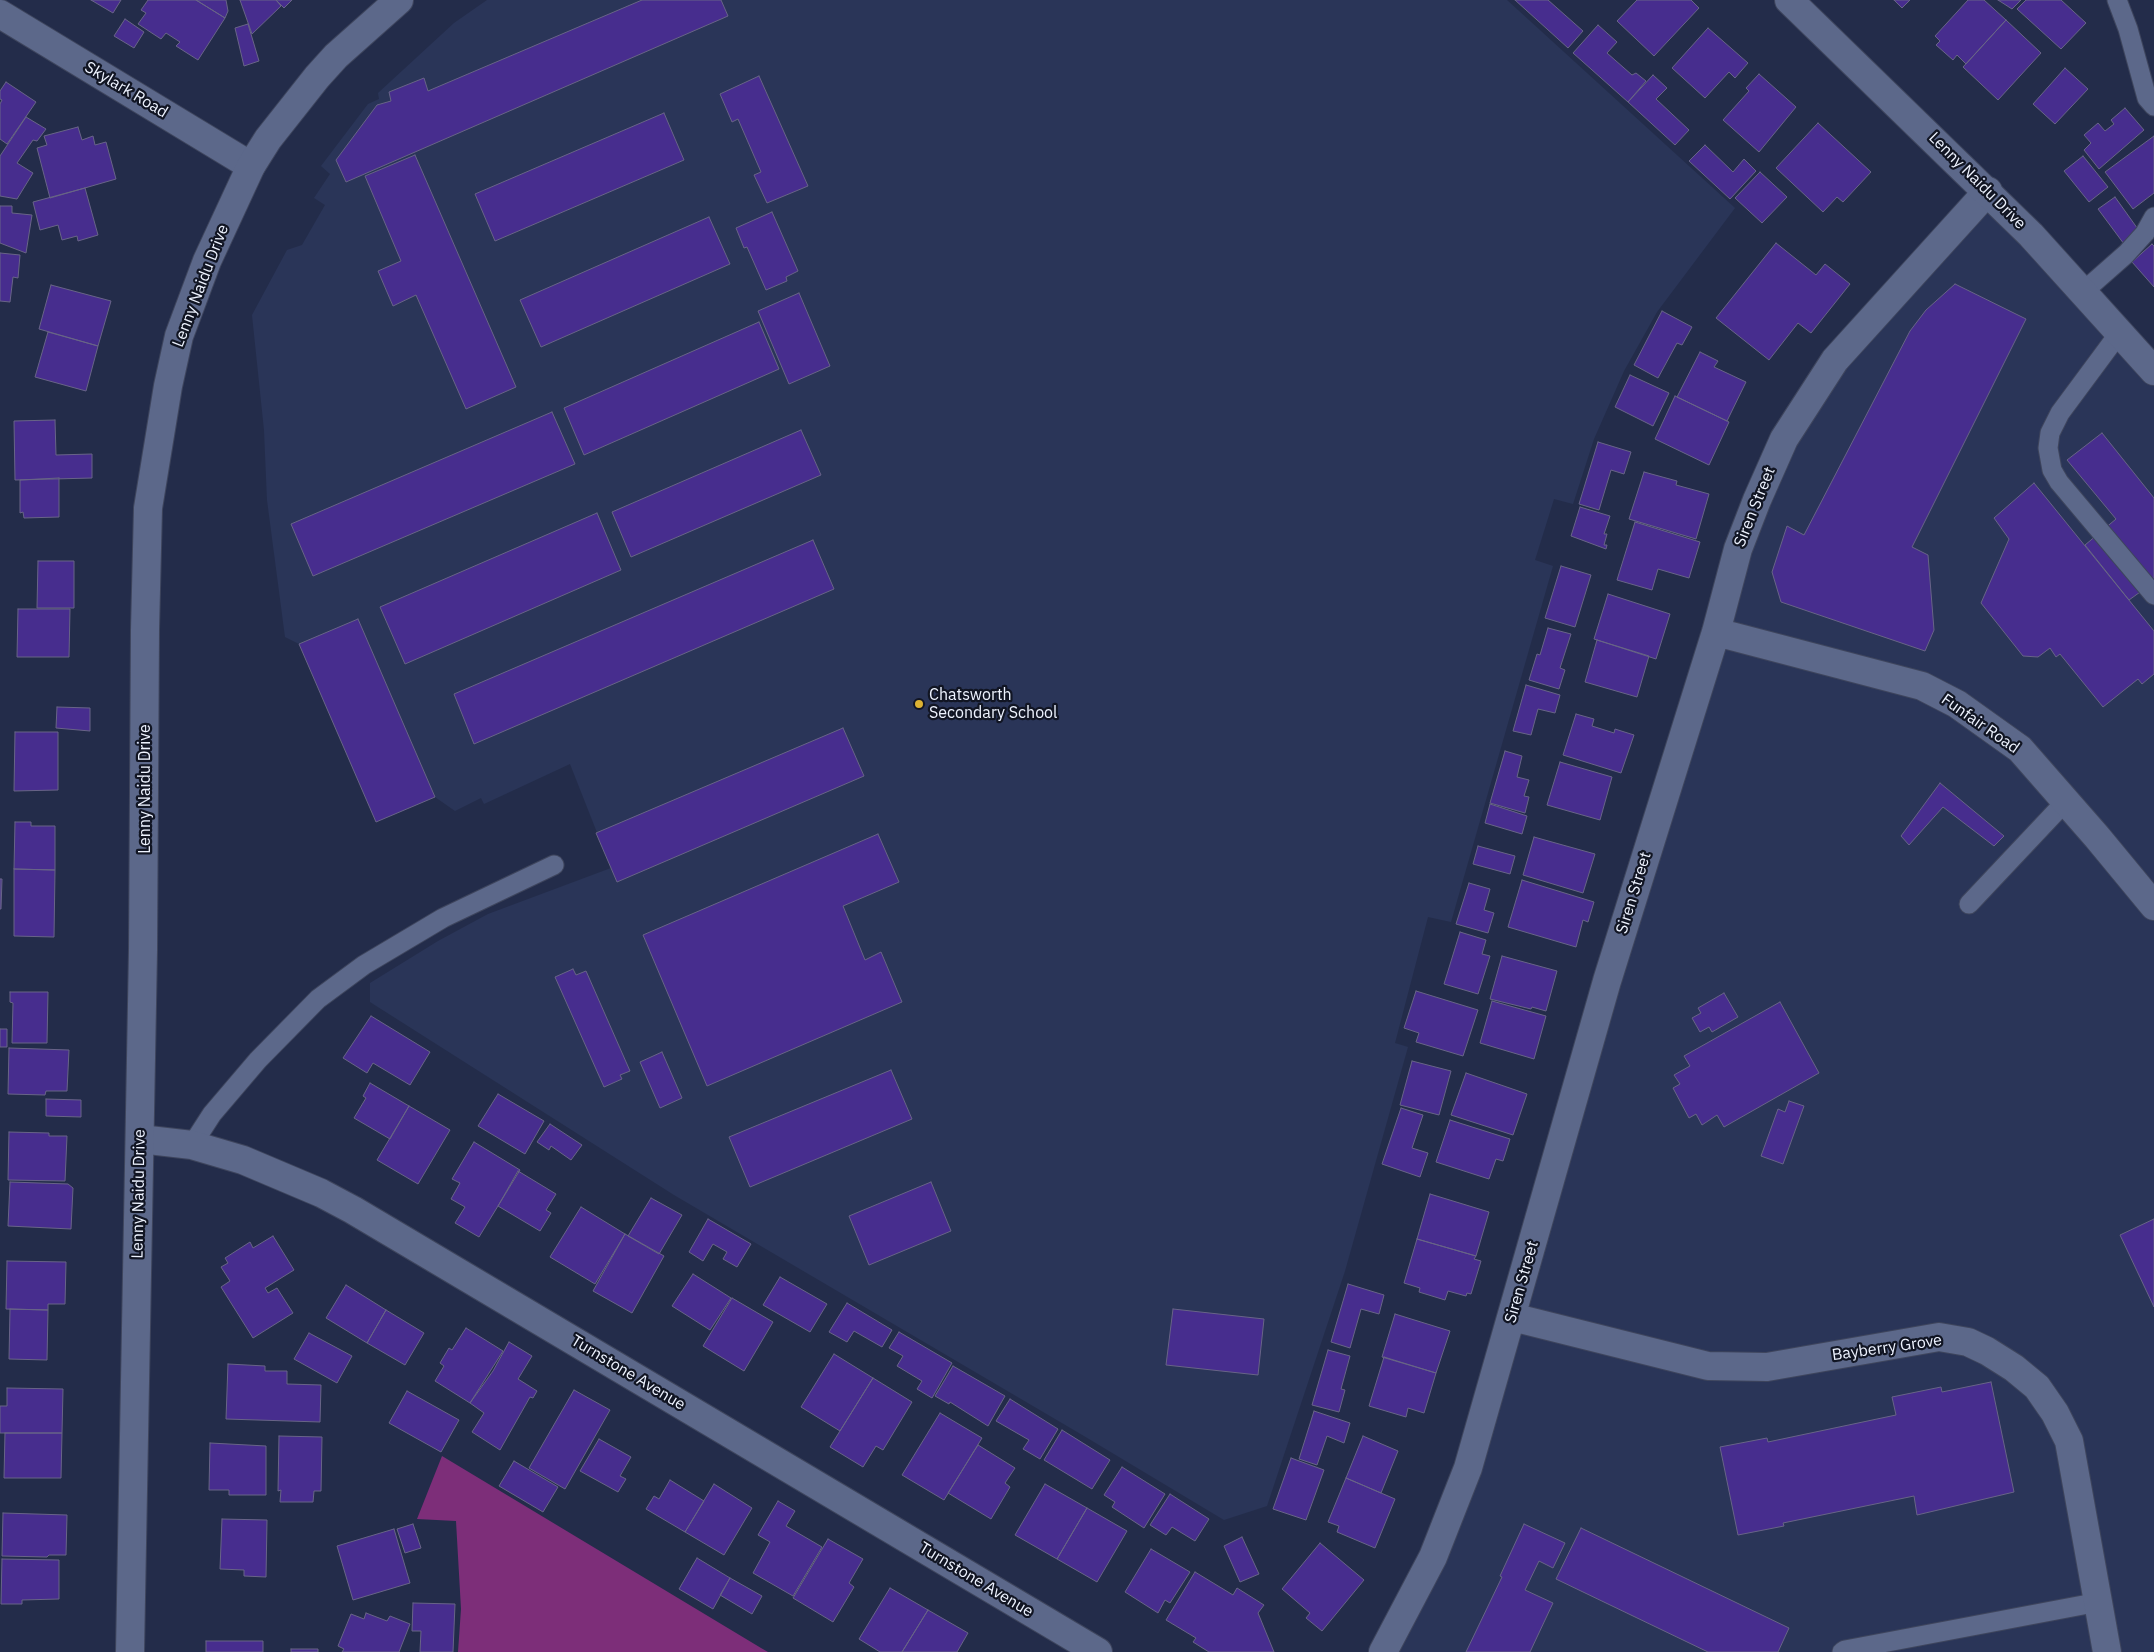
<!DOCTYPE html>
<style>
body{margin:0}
canvas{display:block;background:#232c4a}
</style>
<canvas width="2154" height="1652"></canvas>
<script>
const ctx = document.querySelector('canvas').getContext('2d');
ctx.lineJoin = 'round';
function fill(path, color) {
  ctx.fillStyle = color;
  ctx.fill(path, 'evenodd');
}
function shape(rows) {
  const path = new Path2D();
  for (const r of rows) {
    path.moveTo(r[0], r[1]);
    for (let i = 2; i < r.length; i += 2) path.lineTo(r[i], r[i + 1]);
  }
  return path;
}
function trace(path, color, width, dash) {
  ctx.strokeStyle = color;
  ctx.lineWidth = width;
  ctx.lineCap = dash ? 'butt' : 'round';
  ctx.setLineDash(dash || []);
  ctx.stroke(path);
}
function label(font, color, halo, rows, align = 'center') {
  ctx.font = font + ' "IBM Plex Sans",sans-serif';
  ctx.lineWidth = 4.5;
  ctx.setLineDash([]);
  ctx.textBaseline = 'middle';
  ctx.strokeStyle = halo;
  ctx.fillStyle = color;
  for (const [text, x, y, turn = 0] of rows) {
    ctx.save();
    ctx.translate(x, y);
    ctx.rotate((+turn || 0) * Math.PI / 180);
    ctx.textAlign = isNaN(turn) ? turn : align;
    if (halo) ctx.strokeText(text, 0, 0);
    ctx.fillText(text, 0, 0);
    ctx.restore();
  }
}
const built = shape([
 [487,0,1507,0,1735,208,1657,312,1624,371,1594,439,1573,504,1554,499,1535,560,1553,566,1451,922,1428,917,1395,1043,1408,1047,1345,1271,1267,1506,1224,1520,1084,1436,674,1195,370,1002,370,983,438,941,488,914,611,868,570,764,484,804,481,798,455,811,435,797,376,822,299,644,285,637,267,500,264,430,252,315,287,250,302,245,325,205,314,198,330,174,321,166,368,104,379,99,378,93,454,23],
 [1989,194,2154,376,2154,1652,1384,1652,1435,1557,1784,439]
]);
const green = shape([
 [442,1456,761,1648,768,1652,458,1652,461,1609,456,1521,417,1519]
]);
const building = shape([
 [91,0,121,0,113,13,91,0],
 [148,0,196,0,225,18,198,60,176,46,180,42,166,33,161,39,138,24,146,13,141,10,148,0],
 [196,0,226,0,228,11,225,18,196,0],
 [240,0,276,0,281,6,252,34,240,0],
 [276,0,292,0,284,8,276,0],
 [642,0,721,0,728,16,346,182,336,160,377,105,391,101,389,92,424,78,428,91,642,0],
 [1515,0,1548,0,1583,31,1568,48,1515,0],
 [1637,0,1691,0,1699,8,1654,56,1617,21,1637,0],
 [1894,0,1910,0,1902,8,1894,0],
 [1968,0,1984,0,2006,20,1966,64,1957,55,1953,60,1936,45,1940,41,1935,36,1968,0],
 [1998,0,2021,0,2012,9,1998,0],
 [2026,0,2061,0,2086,23,2061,49,2017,9,2026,0],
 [125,19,144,32,134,48,114,36,125,19],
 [2006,20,2041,53,1998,100,1963,67,2006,20],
 [248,24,259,61,244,66,235,28,248,24],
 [1598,25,1617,42,1607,53,1632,75,1636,73,1646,81,1628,102,1573,53,1598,25],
 [1708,28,1748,63,1735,78,1729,72,1705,98,1672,68,1708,28],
 [2065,68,2088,89,2055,124,2033,104,2065,68],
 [1759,74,1796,107,1759,152,1723,120,1749,91,1746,88,1759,74],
 [1653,75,1667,88,1656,99,1689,130,1675,145,1628,102,1653,75],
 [759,76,808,186,767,203,754,175,761,172,738,119,732,122,720,94,759,76],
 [6,82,36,102,7,144,0,139,0,104,2,100,0,99,0,91,6,82],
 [2125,108,2144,130,2099,169,2084,150,2091,143,2084,135,2098,123,2105,131,2114,124,2111,120,2125,108],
 [664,113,684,160,495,241,475,194,664,113],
 [26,117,46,129,37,141,33,140,17,163,33,173,17,199,0,196,0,156,26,117],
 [1818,123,1871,172,1843,202,1837,197,1823,212,1776,168,1818,123],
 [78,127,82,140,93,136,95,145,106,142,116,179,50,198,37,148,47,145,44,136,78,127],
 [2154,136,2154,193,2133,209,2105,172,2154,136],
 [1705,145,1733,172,1744,159,1756,171,1730,199,1689,161,1705,145],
 [415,155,516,387,466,409,416,295,393,306,378,271,401,261,365,176,415,155],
 [2083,156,2108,187,2089,202,2064,171,2083,156],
 [1760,172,1787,197,1762,223,1735,198,1760,172],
 [85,188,98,235,78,241,77,236,62,240,58,225,40,230,33,202,85,188],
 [2115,197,2140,232,2124,244,2098,209,2115,197],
 [0,206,12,206,12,213,32,215,26,253,0,243,0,206],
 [772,212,798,271,786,277,787,281,766,290,747,247,744,248,736,228,772,212],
 [709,217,730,264,541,347,520,300,709,217],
 [1776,243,1816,275,1825,264,1850,284,1811,333,1798,323,1769,360,1716,318,1776,243],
 [2152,244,2154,246,2154,287,2132,262,2152,244],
 [0,253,20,255,18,278,13,277,10,302,0,301,0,253],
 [1955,284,2026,319,1912,547,1928,555,1934,630,1925,651,1781,602,1772,572,1787,526,1804,535,1910,331,1926,310,1955,284],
 [51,285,111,301,98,346,39,329,51,285],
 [799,293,830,366,789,384,758,311,799,293],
 [1662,311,1692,327,1682,345,1677,343,1658,378,1634,365,1662,311],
 [759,322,779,369,584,455,564,408,759,322],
 [48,332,98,346,86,391,35,377,48,332],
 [1700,352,1718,361,1714,367,1746,382,1727,421,1677,397,1700,352],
 [1630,375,1669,393,1653,426,1615,407,1630,375],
 [1675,396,1729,422,1709,465,1655,439,1675,396],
 [552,412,575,464,313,576,291,524,552,412],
 [55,420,56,455,92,454,92,478,15,480,14,421,55,420],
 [801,430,821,475,631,557,612,512,801,430],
 [2102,433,2154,498,2154,582,2129,600,2085,545,2116,519,2067,460,2102,433],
 [1598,442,1631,452,1624,474,1611,470,1599,510,1579,504,1598,442],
 [1644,472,1677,481,1676,485,1709,494,1696,539,1629,519,1644,472],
 [59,478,59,517,24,518,23,512,20,513,20,480,59,478],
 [2034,483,2154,631,2154,674,2142,684,2138,679,2103,707,2060,654,2056,657,2050,648,2038,657,2023,656,1981,603,2009,539,1994,518,2034,483],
 [1580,507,1610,516,1604,534,1607,534,1604,545,1607,545,1606,549,1571,536,1580,507],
 [597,513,621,570,405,664,380,607,597,513],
 [1635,522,1700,542,1689,578,1658,569,1652,590,1617,580,1635,522],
 [813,540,834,589,474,744,454,694,813,540],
 [38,561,74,561,74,608,37,608,38,561],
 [1561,566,1591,575,1575,627,1545,618,1561,566],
 [1608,594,1670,614,1656,659,1594,639,1608,594],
 [18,609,70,609,69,657,17,657,18,609],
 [358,619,435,797,376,822,299,644,358,619],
 [1548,628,1571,634,1560,668,1565,670,1559,689,1529,680,1537,654,1540,655,1548,628],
 [1597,640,1649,656,1637,697,1585,682,1597,640],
 [1526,685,1560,695,1555,713,1538,709,1531,735,1513,731,1526,685],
 [57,707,90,708,90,731,56,728,57,707],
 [1576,714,1594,719,1592,726,1614,733,1615,729,1634,735,1621,773,1563,755,1576,714],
 [843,728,864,776,617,882,596,833,843,728],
 [15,732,58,732,58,790,14,791,15,732],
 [1505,751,1522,756,1517,777,1529,780,1524,796,1529,797,1525,813,1490,803,1505,751],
 [1560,762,1612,777,1600,820,1547,805,1560,762],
 [1940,783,2004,836,1994,846,1943,807,1909,845,1901,836,1940,783],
 [1490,804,1527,816,1522,834,1485,823,1490,804],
 [15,822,31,822,31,826,55,826,55,870,14,869,15,822],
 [878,834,899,882,843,906,865,960,881,952,902,1002,707,1086,643,935,878,834],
 [1534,837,1595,854,1583,893,1523,875,1534,837],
 [1478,846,1515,856,1510,874,1473,864,1478,846],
 [14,869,55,870,54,937,14,936,14,869],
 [0,879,2,879,1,909,0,909,0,879],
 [1522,880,1594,902,1588,922,1583,920,1576,947,1508,927,1522,880],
 [1469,883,1490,889,1484,910,1494,913,1488,933,1456,924,1469,883],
 [1460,932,1486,940,1482,954,1490,956,1478,994,1444,984,1460,932],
 [1502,956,1557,971,1546,1011,1532,1007,1531,1009,1490,999,1502,956],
 [573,969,576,975,586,971,630,1071,620,1075,622,1079,604,1087,555,977,573,969],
 [1416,991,1478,1010,1463,1056,1416,1042,1419,1033,1404,1028,1416,991],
 [10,992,48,992,47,1043,12,1043,13,1003,10,1002,10,992],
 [1724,993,1738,1017,1712,1032,1709,1027,1700,1032,1692,1018,1701,1013,1698,1008,1724,993],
 [1492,1001,1546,1016,1534,1059,1480,1043,1492,1001],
 [1780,1002,1819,1073,1724,1127,1717,1115,1702,1125,1696,1114,1689,1118,1673,1088,1680,1084,1674,1075,1690,1066,1684,1056,1780,1002],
 [371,1016,430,1052,410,1085,373,1063,367,1073,343,1058,371,1016],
 [0,1029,7,1029,7,1047,0,1047,0,1029],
 [9,1048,69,1050,67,1091,46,1091,45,1095,8,1094,9,1048],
 [662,1052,682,1098,660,1108,640,1062,662,1052],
 [1412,1061,1451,1071,1439,1115,1400,1105,1412,1061],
 [891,1070,912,1119,750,1187,729,1137,891,1070],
 [1466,1073,1527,1094,1513,1135,1451,1115,1466,1073],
 [370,1083,409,1106,390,1139,354,1118,366,1098,363,1096,370,1083],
 [498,1094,544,1121,525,1154,478,1126,498,1094],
 [46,1099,81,1100,81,1117,46,1116,46,1099],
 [1789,1101,1804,1106,1783,1164,1761,1156,1778,1109,1785,1112,1789,1101],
 [409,1106,450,1130,418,1184,377,1160,409,1106],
 [1401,1108,1423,1115,1412,1148,1428,1153,1420,1177,1382,1164,1401,1108],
 [1450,1120,1510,1139,1503,1161,1496,1159,1489,1179,1436,1162,1450,1120],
 [550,1124,582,1145,571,1160,551,1146,549,1150,537,1142,550,1124],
 [9,1132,49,1133,49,1136,67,1136,65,1181,8,1180,9,1132],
 [474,1142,520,1170,479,1237,455,1223,465,1207,451,1199,460,1183,452,1179,474,1142],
 [518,1171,556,1194,546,1210,551,1213,540,1231,498,1206,518,1171],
 [10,1182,68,1184,73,1188,71,1229,8,1226,10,1182],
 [931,1182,951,1231,869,1265,849,1216,931,1182],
 [1430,1194,1489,1212,1476,1256,1417,1239,1430,1194],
 [651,1198,682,1215,659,1254,628,1236,651,1198],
 [581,1207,625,1234,595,1284,550,1257,581,1207],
 [708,1219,751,1244,737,1267,723,1259,727,1252,713,1244,703,1261,689,1252,708,1219],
 [2154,1219,2154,1307,2120,1235,2154,1219],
 [625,1234,664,1256,632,1313,593,1291,625,1234],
 [273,1236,294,1270,265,1288,268,1293,277,1288,293,1313,253,1338,221,1287,230,1281,221,1267,228,1263,225,1258,250,1242,253,1248,273,1236],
 [1417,1239,1476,1256,1474,1259,1481,1261,1471,1294,1467,1293,1466,1296,1448,1291,1445,1300,1419,1292,1420,1288,1404,1283,1417,1239],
 [7,1261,66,1262,65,1304,48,1304,48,1310,6,1309,7,1261],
 [693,1274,731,1298,710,1330,672,1306,693,1274],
 [780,1277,827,1304,810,1332,763,1305,780,1277],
 [1348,1284,1384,1295,1379,1314,1361,1309,1350,1348,1331,1342,1348,1284],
 [346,1285,386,1310,367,1343,326,1318,346,1285],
 [732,1298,773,1322,744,1371,703,1346,732,1298],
 [847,1303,892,1330,882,1347,854,1331,847,1342,829,1332,847,1303],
 [10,1309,48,1310,47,1360,9,1359,10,1309],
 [1173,1309,1264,1319,1258,1375,1166,1365,1173,1309],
 [386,1310,424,1333,405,1365,367,1343,386,1310],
 [1395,1314,1450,1331,1436,1373,1382,1357,1395,1314],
 [466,1328,503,1351,470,1403,435,1381,444,1366,440,1363,449,1348,452,1350,466,1328],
 [899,1332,952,1363,932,1398,917,1389,922,1381,897,1366,903,1356,889,1348,899,1332],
 [309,1333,352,1356,337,1383,294,1359,309,1333],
 [509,1342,532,1356,518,1379,537,1391,533,1398,530,1397,500,1450,472,1432,484,1413,470,1403,493,1371,509,1342],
 [1328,1350,1350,1356,1341,1389,1345,1390,1339,1412,1312,1405,1328,1350],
 [834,1354,873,1378,840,1431,801,1407,834,1354],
 [1384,1357,1436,1373,1424,1413,1408,1408,1406,1417,1369,1406,1384,1357],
 [228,1364,265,1366,265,1371,287,1371,287,1384,321,1385,320,1422,226,1419,228,1364],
 [953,1366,1005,1396,988,1426,950,1402,949,1404,935,1396,953,1366],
 [873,1378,912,1402,883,1450,876,1446,863,1467,830,1447,873,1378],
 [1991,1382,2014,1492,1917,1515,1914,1496,1783,1523,1784,1526,1738,1535,1720,1447,1767,1438,1768,1442,1896,1415,1892,1397,1941,1387,1942,1392,1991,1382],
 [7,1388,63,1389,62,1433,0,1433,0,1406,7,1406,7,1388],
 [574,1390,610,1410,565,1489,529,1468,574,1390],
 [407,1391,459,1420,441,1452,389,1423,407,1391],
 [1010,1399,1058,1429,1040,1459,1023,1449,1029,1440,996,1421,1010,1399],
 [1314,1411,1350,1423,1344,1443,1327,1436,1317,1465,1299,1459,1314,1411],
 [940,1413,982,1438,944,1500,902,1475,940,1413],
 [1062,1430,1110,1460,1092,1489,1044,1460,1062,1430],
 [5,1433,62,1433,61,1478,4,1478,5,1433],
 [279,1436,322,1437,321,1491,314,1491,313,1502,280,1502,281,1490,278,1491,279,1436],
 [1363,1436,1398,1451,1381,1493,1346,1478,1363,1436],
 [599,1439,631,1457,620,1476,626,1479,618,1492,580,1471,599,1439],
 [210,1443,266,1446,266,1495,229,1495,229,1490,209,1490,210,1443],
 [978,1445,1015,1468,1005,1483,1010,1487,991,1519,948,1493,978,1445],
 [1291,1458,1324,1470,1306,1520,1273,1509,1291,1458],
 [514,1461,558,1487,543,1512,499,1486,514,1461],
 [1122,1467,1165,1494,1144,1528,1112,1507,1115,1502,1104,1495,1122,1467],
 [1346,1478,1395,1499,1375,1548,1337,1532,1339,1526,1328,1522,1346,1478],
 [670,1480,704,1501,685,1532,646,1509,654,1496,659,1499,670,1480],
 [714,1484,752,1508,724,1555,685,1532,714,1484],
 [1045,1484,1087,1508,1057,1559,1015,1535,1045,1484],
 [1170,1494,1209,1519,1195,1541,1172,1527,1166,1535,1150,1525,1170,1494],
 [778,1501,795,1511,786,1526,822,1547,793,1596,753,1573,770,1542,758,1535,778,1501],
 [1087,1508,1127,1531,1097,1582,1057,1559,1087,1508],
 [3,1513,67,1515,66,1555,49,1555,47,1557,2,1556,3,1513],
 [222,1519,267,1520,266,1577,244,1576,244,1570,220,1569,222,1519],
 [413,1524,421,1548,405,1553,397,1529,413,1524],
 [1524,1524,1565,1543,1553,1568,1539,1561,1525,1590,1553,1603,1530,1652,1466,1652,1502,1577,1500,1576,1524,1524],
 [1581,1528,1789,1628,1778,1652,1708,1652,1556,1579,1581,1528],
 [394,1529,410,1583,353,1600,337,1546,394,1529],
 [1242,1537,1259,1574,1240,1582,1224,1546,1242,1537],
 [828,1539,863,1559,849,1583,854,1587,833,1622,793,1598,828,1539],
 [1320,1543,1364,1580,1322,1631,1306,1618,1310,1613,1282,1589,1320,1543],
 [1151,1549,1190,1572,1170,1603,1165,1600,1158,1613,1125,1592,1151,1549],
 [697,1558,730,1578,713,1609,679,1589,697,1558],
 [2,1559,59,1560,59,1599,22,1600,22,1604,1,1604,2,1559],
 [1195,1572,1233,1595,1237,1588,1264,1605,1258,1613,1274,1652,1209,1652,1193,1642,1196,1638,1166,1620,1195,1572],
 [730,1578,762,1596,752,1614,720,1595,730,1578],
 [890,1588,928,1610,902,1652,880,1652,859,1639,890,1588],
 [413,1603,455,1604,453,1652,420,1652,421,1631,412,1631,413,1603],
 [928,1610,968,1633,957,1652,902,1652,928,1610],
 [366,1613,387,1621,390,1616,410,1624,399,1652,342,1652,344,1649,338,1646,351,1614,364,1619,366,1613],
 [206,1641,263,1641,263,1652,206,1652,206,1641],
 [291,1649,318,1649,318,1652,291,1652,291,1649]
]);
const service = shape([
 [2117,0,2128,29,2147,98,2154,106],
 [2084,291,2126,254,2145,233,2154,217],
 [2120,332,2060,413,2050,433,2048,448,2052,470,2059,482,2154,595],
 [1969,904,2066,801],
 [192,1145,212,1114,258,1060,318,999,364,965,443,918,554,865],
 [1842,1652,1845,1650,2099,1602]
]);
const minor = shape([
 [0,14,251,166],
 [1716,632,1922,686,1957,704,2020,749,2097,837,2154,906],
 [140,1139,192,1145,243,1160,321,1193,353,1210,1098,1652],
 [1512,1317,1708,1366,1767,1367,1939,1337,1968,1342,1987,1351,2014,1368,2037,1387,2055,1413,2069,1441,2107,1652],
 [1383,1652,1433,1557,1468,1468,1607,981,1716,632,1738,549,1757,500,1784,439,1835,360,1988,191]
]);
const tertiary = shape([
 [1789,0,2031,235,2154,371],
 [130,1652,143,950,145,630,148,508,168,386,179,336,207,261,251,166,268,139,317,77,336,56,399,0]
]);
const markers = [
 [919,704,5,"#dcb233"]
];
const streetNames = [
 ["Skylark Road",126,90,31],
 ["Lenny Naidu Drive",1977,181,45],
 ["Lenny Naidu Drive",201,286,-69],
 ["Siren Street",1755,507,-68],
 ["Funfair Road",1980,724,35],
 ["Lenny Naidu Drive",145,789,-90],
 ["Siren Street",1634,893,-73],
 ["Lenny Naidu Drive",139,1194,-89],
 ["Siren Street",1522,1282,-74],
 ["Bayberry Grove",1887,1348,-8],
 ["Turnstone Avenue",628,1373,31],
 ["Turnstone Avenue",976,1580,31]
];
const poiNames = [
 ["Chatsworth",929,695],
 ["Secondary School",929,713]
];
fill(built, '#2a3558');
fill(green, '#7d2e79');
fill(building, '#472d8e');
trace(building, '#686487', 1);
trace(service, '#3e455d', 21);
trace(minor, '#3e455d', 30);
trace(tertiary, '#3e455d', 30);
trace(service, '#5c688a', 19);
trace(minor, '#5c688a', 28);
trace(tertiary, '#5c688a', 28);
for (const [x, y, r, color] of markers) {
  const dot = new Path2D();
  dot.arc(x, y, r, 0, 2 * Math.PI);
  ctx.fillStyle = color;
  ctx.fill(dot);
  trace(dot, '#111523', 2);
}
label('16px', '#eef3ff', '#111523', streetNames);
label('16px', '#eef3ff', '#111523', poiNames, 'left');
</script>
